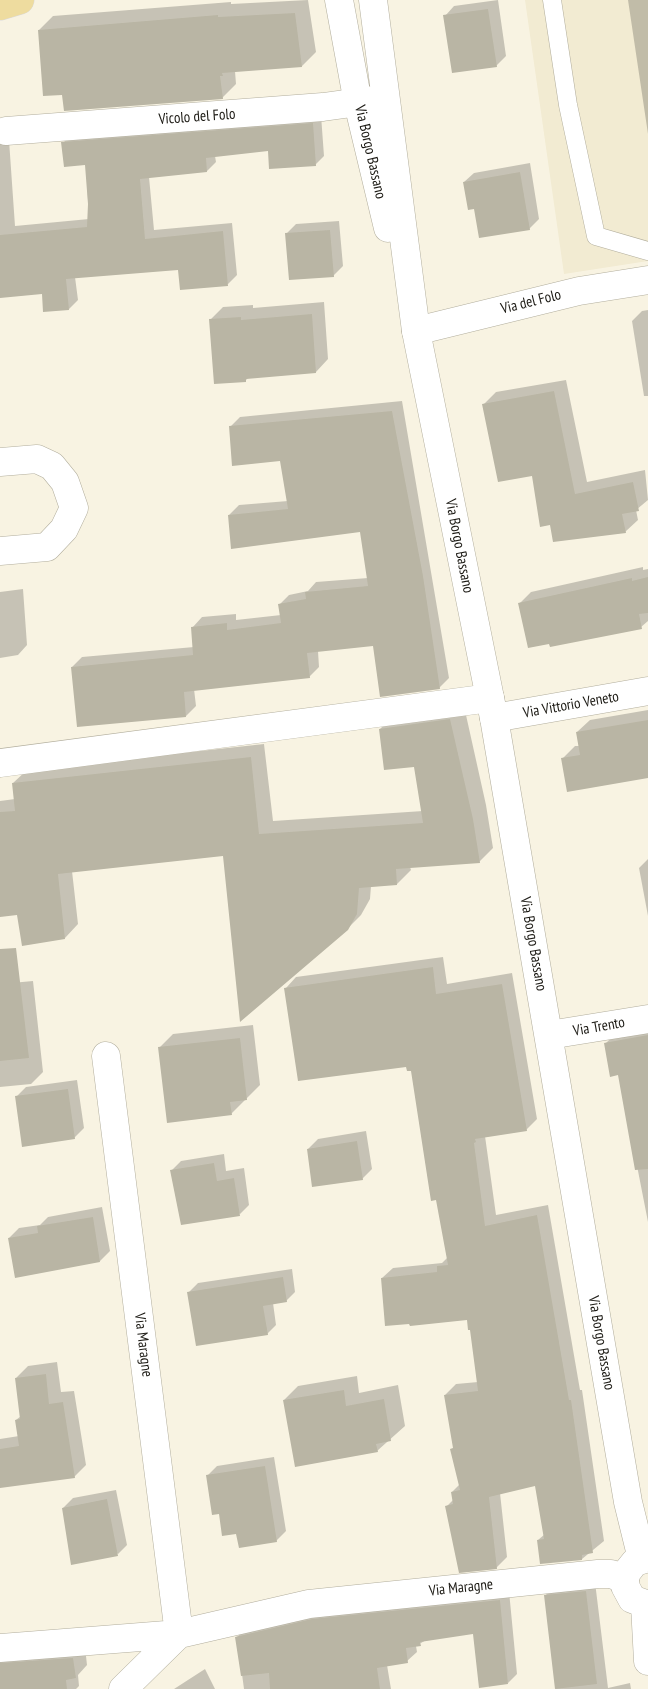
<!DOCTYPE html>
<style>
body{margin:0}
canvas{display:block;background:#f8f3e2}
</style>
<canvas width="648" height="1689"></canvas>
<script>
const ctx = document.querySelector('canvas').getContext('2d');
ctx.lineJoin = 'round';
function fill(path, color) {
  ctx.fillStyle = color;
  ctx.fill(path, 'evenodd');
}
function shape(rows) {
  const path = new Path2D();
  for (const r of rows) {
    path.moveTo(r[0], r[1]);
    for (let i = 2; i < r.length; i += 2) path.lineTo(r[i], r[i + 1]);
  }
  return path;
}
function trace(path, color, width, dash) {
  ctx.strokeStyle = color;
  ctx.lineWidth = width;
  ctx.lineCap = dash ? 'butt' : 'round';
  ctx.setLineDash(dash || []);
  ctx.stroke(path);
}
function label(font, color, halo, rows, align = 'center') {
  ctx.font = font + ' "PT Sans Narrow",sans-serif';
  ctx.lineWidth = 4.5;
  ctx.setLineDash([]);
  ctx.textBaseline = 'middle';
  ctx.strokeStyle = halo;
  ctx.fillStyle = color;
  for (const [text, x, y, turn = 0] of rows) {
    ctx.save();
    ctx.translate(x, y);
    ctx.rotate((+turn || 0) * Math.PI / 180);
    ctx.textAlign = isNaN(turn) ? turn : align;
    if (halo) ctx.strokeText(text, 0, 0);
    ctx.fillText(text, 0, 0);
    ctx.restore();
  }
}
const built = shape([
 [525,0,648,0,648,261,564,274]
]);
const shadow = shape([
 [308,0,316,52,302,66,235,71,236,84,222,98,63,93,39,30,53,16,231,2,231,4],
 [498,0,506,56,496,66,445,16,454,6],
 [628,0,648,0,648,134],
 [321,115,324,156,315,165,269,149,215,156,216,162,207,171,149,177,154,230,232,223,237,275,228,284,182,289,180,268,75,277,78,300,69,309,43,293,0,296,0,141,9,140,15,226,89,219,86,164,63,143,72,134],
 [530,163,539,219,529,229,475,208,464,182,474,173],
 [339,221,343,266,333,276,286,234,296,224],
 [324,302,328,359,316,372,249,377,245,381,210,320,223,307,253,305,253,308],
 [648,310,648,396,644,396,632,321,642,311],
 [566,380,587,482,645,470,648,500,636,510,638,520,625,532,551,524,533,474,484,404,496,392],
 [402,401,449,678,439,688,374,644,318,651,319,667,309,677,194,689,196,706,186,716,72,667,82,657,194,647,192,628,202,617,236,614,236,620,281,615,279,605,289,595,308,591,316,582,368,578,361,531,229,515,239,505,288,501,281,460,230,427,240,417],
 [643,567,643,570,648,569,648,621,641,627,520,603,531,592],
 [23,589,27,645,18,655,0,658,0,592],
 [464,706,486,805,493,848,479,862,410,867,411,870,397,884,371,886,370,899,361,915,347,929,224,855,72,871,78,924,65,938,18,913,0,916,0,801,15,799,13,783,27,770,264,744,273,821,423,811,415,765,380,729,394,715],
 [648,710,648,776,562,759,575,746,579,746,577,732,590,720],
 [648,859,648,916,639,868],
 [443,957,447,984,512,973,537,1119,526,1130,485,1136,496,1215,548,1205,580,1390,582,1390,604,1541,582,1559,538,1540,545,1534,536,1485,500,1493,507,1557,496,1568,447,1506,454,1499,452,1492,460,1484,445,1395,456,1384,478,1382,471,1328,468,1319,382,1278,393,1268,442,1263,448,1257,412,1070,286,988,296,977],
 [33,981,43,1072,31,1084,0,1087,0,984],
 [253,1025,260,1085,231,1114,159,1048,173,1034],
 [648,1026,648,1222,619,1074,606,1043,617,1032],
 [77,1080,84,1128,74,1138,16,1097,26,1087],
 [366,1131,372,1169,362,1179,308,1149,318,1139],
 [224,1154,226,1171,244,1168,249,1205,240,1214,171,1171,181,1161],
 [102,1207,110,1251,100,1261,9,1238,19,1228,40,1225,48,1217],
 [292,1269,295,1292,286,1301,273,1303,276,1325,267,1334,188,1293,198,1283],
 [57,1362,61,1392,74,1391,86,1465,74,1477,0,1487,0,1439,19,1436,16,1420,21,1416,16,1378,28,1366],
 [357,1376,359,1393,398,1385,405,1426,377,1451,284,1400,298,1386],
 [274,1457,286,1531,276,1541,237,1533,220,1513,207,1476,217,1466],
 [116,1490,127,1545,118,1554,63,1508,73,1498],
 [595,1582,608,1688,630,1683,631,1689,556,1689,545,1596,554,1586],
 [509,1591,517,1674,508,1683,474,1632,426,1640,416,1646,417,1652,407,1661,387,1665,391,1689,244,1689,237,1637,246,1628,322,1610],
 [0,1646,85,1647,87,1665,78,1675,79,1686,76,1689,0,1689],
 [205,1669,215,1689,174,1689]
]);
const building = shape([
 [488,9,497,67,452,73,443,15],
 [295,13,302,67,222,73,223,76,220,76,223,99,64,111,62,95,43,96,38,30,218,15,218,17],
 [313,123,316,166,269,169,268,151,206,158,207,172,140,179,145,239,223,231,228,286,180,290,178,270,66,279,69,310,43,312,42,294,0,298,0,235,87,227,88,204,85,165,64,167,61,142],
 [520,172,530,230,479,238,474,209,468,210,463,182],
 [330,230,334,277,289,280,285,233],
 [312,314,316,373,246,379,246,382,214,384,209,319,241,317,241,320],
 [554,391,575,494,633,482,639,511,622,514,626,533,553,542,550,525,540,527,532,476,498,482,482,404],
 [392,411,423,576,440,689,380,697,373,646,307,653,310,678,184,692,186,717,77,727,71,667,193,655,191,627,227,623,227,630,281,623,278,604,306,599,305,592,368,586,360,532,231,549,228,515,288,509,280,461,232,466,229,426],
 [648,577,648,613,639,614,642,629,550,647,549,644,528,648,518,603,632,578,632,581],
 [450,719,473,819,480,863,396,869,397,885,359,888,357,914,348,930,240,1022,223,856,58,874,65,939,22,946,17,915,0,917,0,812,15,811,12,783,251,757,259,834,423,823,414,767,384,770,379,729],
 [648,720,648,778,567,792,561,758,580,755,576,732],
 [16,948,29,1058,0,1061,0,949],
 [433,967,436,994,502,984,527,1131,475,1139,476,1142,474,1143,485,1226,537,1215,569,1400,571,1400,593,1553,582,1555,582,1560,540,1564,537,1540,544,1539,535,1486,489,1497,497,1569,459,1573,445,1506,453,1504,451,1492,460,1490,450,1449,453,1448,444,1395,478,1391,470,1330,468,1330,467,1320,410,1326,409,1324,385,1326,381,1278,437,1272,437,1266,448,1265,436,1200,431,1201,411,1071,407,1071,406,1067,298,1081,284,988],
 [648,1035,648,1169,635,1170,618,1075,610,1077,604,1043],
 [240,1038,247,1100,230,1102,232,1115,167,1123,158,1047],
 [68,1089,75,1139,22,1147,15,1096],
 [357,1141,363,1180,312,1187,307,1149],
 [214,1163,217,1181,234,1178,240,1216,181,1225,170,1170],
 [93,1217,100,1262,15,1278,8,1238,38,1233,37,1226],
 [283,1277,287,1302,263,1306,268,1335,196,1346,187,1292],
 [46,1374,49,1404,63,1402,75,1478,0,1488,0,1449,19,1446,15,1420,20,1419,15,1378],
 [344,1390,346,1406,384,1399,391,1441,376,1444,378,1452,295,1467,283,1400],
 [265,1466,277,1542,239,1548,236,1534,222,1536,219,1514,212,1515,206,1475],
 [107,1499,118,1556,71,1565,62,1508],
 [586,1591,597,1684,555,1689,544,1595],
 [500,1600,508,1684,479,1688,473,1634,420,1642,421,1646,406,1648,408,1663,377,1668,380,1689,270,1689,269,1673,241,1676,235,1637,312,1619],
 [73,1658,76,1678,66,1680,67,1689,0,1689,0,1663]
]);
const service = shape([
 [552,0,568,105,596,236,648,251]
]);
const minor = shape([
 [6,131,323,107,381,99],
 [416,331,579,291,648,280],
 [0,462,37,459,52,466,65,482,74,508,64,529,47,547,0,551],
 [494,718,648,691],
 [0,763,490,698],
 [549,1035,648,1019],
 [0,1648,179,1634,106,1056],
 [123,1689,179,1634,309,1604,598,1574,611,1574,625,1579]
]);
const tertiary = shape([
 [339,0,358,103,388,228],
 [373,0,416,331,494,718,628,1502,642,1559],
 [648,1558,635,1562,627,1572,625,1579,625,1586,632,1599,648,1605],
 [645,1605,648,1661]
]);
const trunk = shape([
 [0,6,20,0]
]);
const streetNames = [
 ["Vicolo del Folo",197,117,-4],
 ["Via Borgo Bassano",370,152,77],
 ["Via del Folo",531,302,-14],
 ["Via Borgo Bassano",459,546,79],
 ["Via Vittorio Veneto",571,705,-10],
 ["Via Borgo Bassano",533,944,80],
 ["Via Trento",599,1027,-10],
 ["Via Borgo Bassano",601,1343,80],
 ["Via Maragne",143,1345,83],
 ["Via Maragne",461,1588,-6]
];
fill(built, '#f2ebd2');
fill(shadow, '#0003');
fill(building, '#b9b5a4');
trace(service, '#b2ae9d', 19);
trace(minor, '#b2ae9d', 29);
trace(tertiary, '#b2ae9d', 29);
trace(trunk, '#dbdad9', 29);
trace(service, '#fff', 18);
trace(minor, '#fff', 28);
trace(tertiary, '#fff', 28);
trace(trunk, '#eedc9f', 28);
label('15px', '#1b1913', '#fff', streetNames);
</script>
